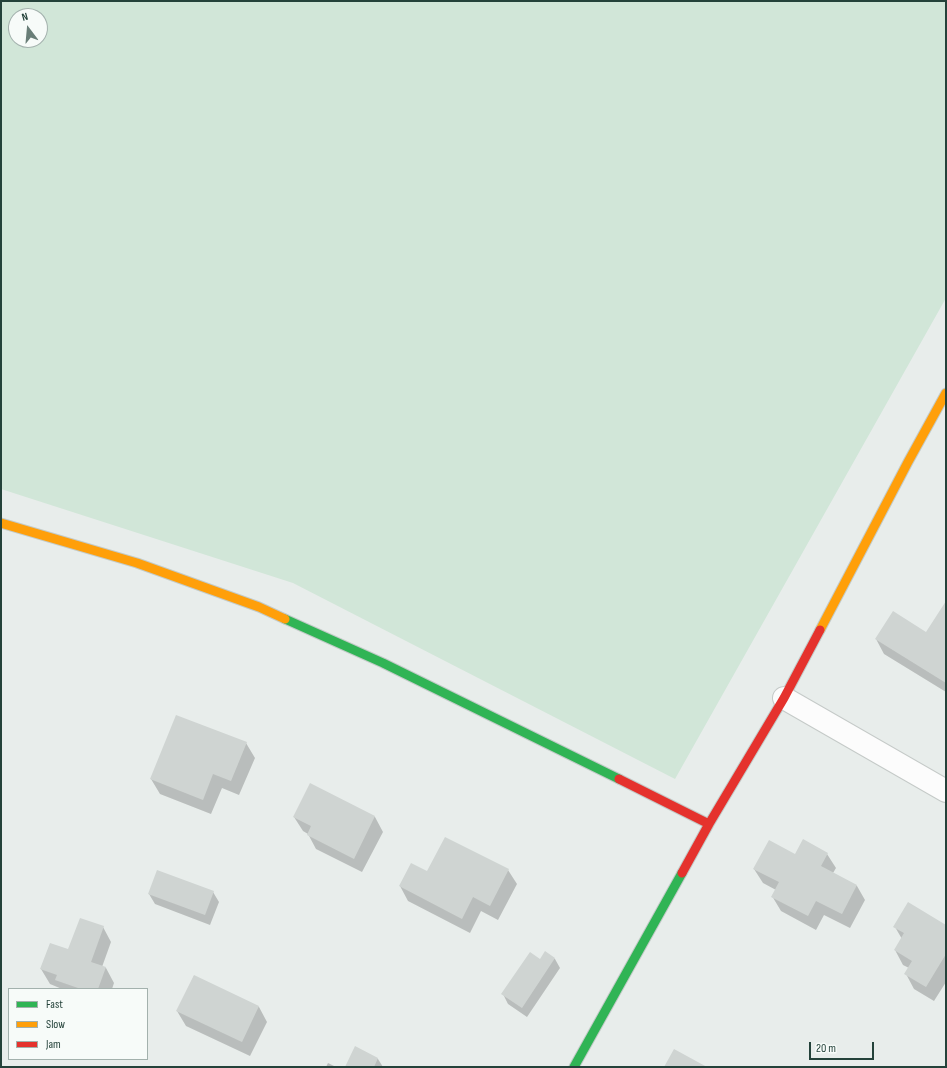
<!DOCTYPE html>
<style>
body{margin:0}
#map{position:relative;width:947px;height:1068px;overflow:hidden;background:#e8edeb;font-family:"Sofia Sans Condensed",sans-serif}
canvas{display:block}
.frame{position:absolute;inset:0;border:2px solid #24423a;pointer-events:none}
.legend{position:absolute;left:8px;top:988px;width:140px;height:72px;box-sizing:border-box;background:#f7fbf9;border:1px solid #a3b1ad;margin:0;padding:5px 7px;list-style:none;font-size:12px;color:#24423a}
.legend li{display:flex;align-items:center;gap:8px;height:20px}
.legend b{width:20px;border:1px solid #a3b1ad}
.north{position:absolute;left:8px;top:8px;width:40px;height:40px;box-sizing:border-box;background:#f7fbf9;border:1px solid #a3b1ad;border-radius:50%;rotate:344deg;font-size:11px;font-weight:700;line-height:16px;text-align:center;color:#24423a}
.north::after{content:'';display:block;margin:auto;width:14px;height:18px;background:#697e78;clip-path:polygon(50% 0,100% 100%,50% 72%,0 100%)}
.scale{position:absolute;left:809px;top:1042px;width:65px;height:18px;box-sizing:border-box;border:2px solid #24423a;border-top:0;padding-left:5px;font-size:12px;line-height:14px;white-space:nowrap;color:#24423a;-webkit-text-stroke:3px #f7fbf9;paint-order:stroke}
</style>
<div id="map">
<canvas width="947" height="1068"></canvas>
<div class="frame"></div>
<ul class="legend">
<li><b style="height:5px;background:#30b455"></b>Fast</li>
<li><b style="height:5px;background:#ff9f0a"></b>Slow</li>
<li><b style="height:5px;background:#e5322d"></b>Jam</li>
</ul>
<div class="north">N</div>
<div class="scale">20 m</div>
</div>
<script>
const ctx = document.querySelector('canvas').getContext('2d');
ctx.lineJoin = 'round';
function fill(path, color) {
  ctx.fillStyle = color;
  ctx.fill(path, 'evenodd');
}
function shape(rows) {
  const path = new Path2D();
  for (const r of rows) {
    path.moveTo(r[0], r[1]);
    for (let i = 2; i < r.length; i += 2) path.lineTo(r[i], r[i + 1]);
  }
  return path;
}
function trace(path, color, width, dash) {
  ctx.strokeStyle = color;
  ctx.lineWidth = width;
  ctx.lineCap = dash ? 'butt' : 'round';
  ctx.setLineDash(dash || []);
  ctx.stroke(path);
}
const green = shape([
 [1,1,946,1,946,298,675,779,293,583,1,489],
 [16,16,40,16,40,40,16,40]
]);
const shadow = shape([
 [946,603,946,692,884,654,876,639,927,633],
 [246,743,255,758,239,795,222,788,211,814,160,794,151,779],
 [311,785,375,817,383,832,362,872,316,849,308,834,303,831,294,817],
 [827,854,836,868,833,873,857,886,865,900,850,928,824,915,816,930,781,911,772,896,776,890,763,883,754,869,796,855],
 [508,870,517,884,498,920,481,911,470,933,408,901,400,886,427,872],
 [213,892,219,902,210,925,155,904,149,894],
 [946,926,946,982,934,1001,914,989,906,974,909,968,903,965,895,950,902,939,895,927],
 [103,927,111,942,102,967,106,968,114,983,112,989,62,989,50,984,41,969],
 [546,953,555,959,560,968,527,1017,508,1004,503,994,540,960],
 [194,976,259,1007,267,1022,250,1056,186,1026,177,1011],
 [355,1048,378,1059,383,1067,346,1067],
 [328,1063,336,1067,326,1067]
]);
const building = shape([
 [946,601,946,683,875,639,893,611,926,632],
 [176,715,247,742,231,781,213,774,203,800,150,779],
 [310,783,375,816,354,859,307,835,311,826,293,817],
 [445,837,509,869,490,906,473,897,462,919,399,886,411,863,427,871],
 [803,839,828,853,821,866,857,885,842,914,816,901,808,916,771,897,779,882,753,869,769,840,795,854],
 [157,870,214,891,205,915,148,894],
 [908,902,946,925,946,954,926,987,904,974,912,961,894,950,904,933,893,927],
 [80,918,104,926,91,962,106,967,98,989,81,989,55,980,57,975,40,969,50,943,68,949],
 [545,951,555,958,522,1008,501,994,530,952,540,959],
 [194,975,259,1006,242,1042,176,1011],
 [355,1046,378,1058,374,1067,345,1067],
 [674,1049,707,1067,664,1067]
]);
const street = shape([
 [784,698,946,791]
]);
const fast = shape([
 [285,619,383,663,619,779],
 [574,1067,682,873]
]);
const slow = shape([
 [1,523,137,563,259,607,285,619],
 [820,630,908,462,946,393]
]);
const jam = shape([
 [619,779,709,824],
 [682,873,709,824,784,698,820,630]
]);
fill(green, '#d1e6d8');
fill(shadow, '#0003');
fill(building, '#cfd4d2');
trace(street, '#c5cac8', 24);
trace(fast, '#c3cbc8', 11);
trace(slow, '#c3cbc8', 11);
trace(jam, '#c3cbc8', 11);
trace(street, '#fcfcfc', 22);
trace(fast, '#30b455', 9);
trace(slow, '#ff9f0a', 9);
trace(jam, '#e5322d', 9);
</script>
